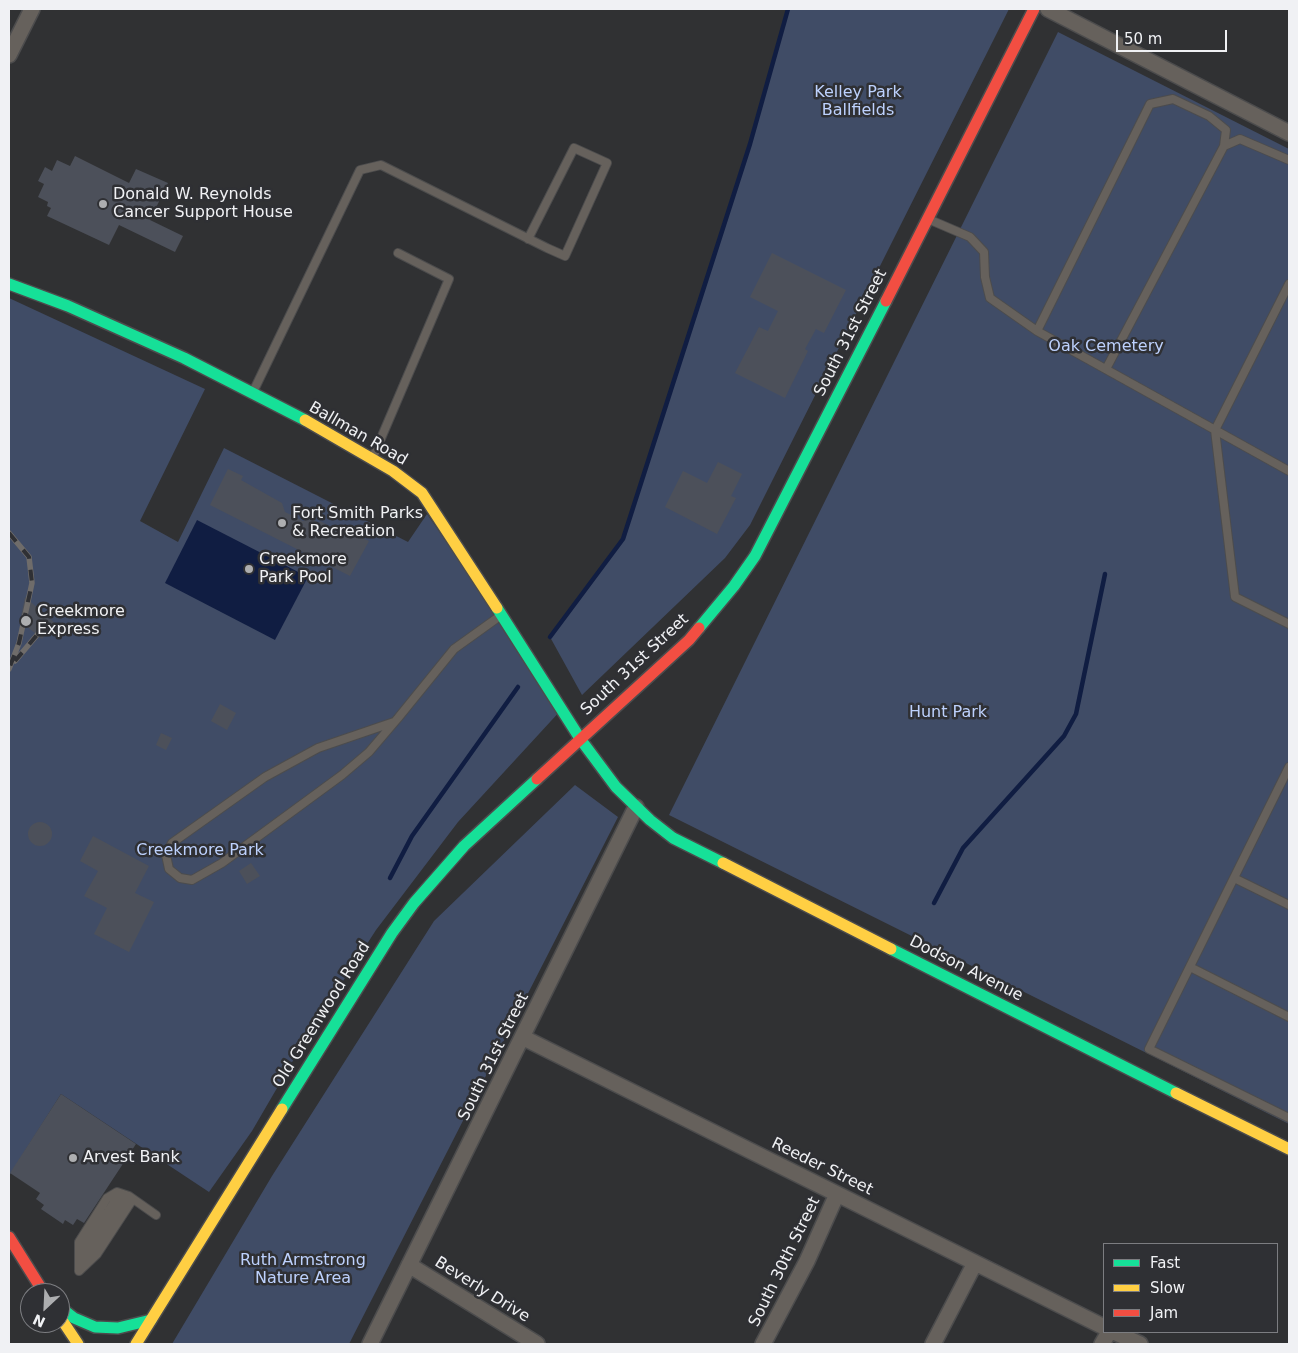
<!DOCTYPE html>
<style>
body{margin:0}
#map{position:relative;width:1298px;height:1353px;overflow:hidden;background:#303133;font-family:"DejaVu Sans",sans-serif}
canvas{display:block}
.frame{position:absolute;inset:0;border:10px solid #f0f1f4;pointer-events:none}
.legend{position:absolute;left:1103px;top:1243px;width:175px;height:90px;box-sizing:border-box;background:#2f3034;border:1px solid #7c7d81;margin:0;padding:6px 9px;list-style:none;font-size:15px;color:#f0f1f4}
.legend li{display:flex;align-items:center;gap:10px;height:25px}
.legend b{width:25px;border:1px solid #7c7d81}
.north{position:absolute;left:20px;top:1283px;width:50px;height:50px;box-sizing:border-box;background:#2f3034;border:1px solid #7c7d81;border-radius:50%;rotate:205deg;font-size:14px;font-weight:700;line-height:20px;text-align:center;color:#f0f1f4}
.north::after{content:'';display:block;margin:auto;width:18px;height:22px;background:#adaeb0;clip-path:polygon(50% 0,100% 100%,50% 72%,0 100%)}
.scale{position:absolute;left:1116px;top:30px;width:111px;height:22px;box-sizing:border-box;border:2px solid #f0f1f4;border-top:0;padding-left:6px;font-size:15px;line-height:18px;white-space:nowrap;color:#f0f1f4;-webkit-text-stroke:4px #2f3034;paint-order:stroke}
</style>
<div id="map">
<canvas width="1298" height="1353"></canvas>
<div class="frame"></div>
<ul class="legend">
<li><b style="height:6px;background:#16e098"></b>Fast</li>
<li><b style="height:6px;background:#ffcf43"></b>Slow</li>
<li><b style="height:6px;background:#f24e42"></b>Jam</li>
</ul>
<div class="north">N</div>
<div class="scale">50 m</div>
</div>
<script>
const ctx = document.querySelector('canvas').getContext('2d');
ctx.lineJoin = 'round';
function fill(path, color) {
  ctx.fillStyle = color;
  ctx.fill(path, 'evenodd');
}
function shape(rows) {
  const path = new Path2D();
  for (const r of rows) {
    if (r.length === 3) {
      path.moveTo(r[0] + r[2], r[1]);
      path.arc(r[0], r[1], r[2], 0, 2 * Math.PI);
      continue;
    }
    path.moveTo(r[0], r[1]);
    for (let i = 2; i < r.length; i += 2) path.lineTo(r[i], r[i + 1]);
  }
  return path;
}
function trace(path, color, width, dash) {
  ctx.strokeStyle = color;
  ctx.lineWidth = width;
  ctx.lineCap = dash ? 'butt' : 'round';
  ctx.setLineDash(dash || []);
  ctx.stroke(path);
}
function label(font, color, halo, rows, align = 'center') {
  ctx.font = font + ' "DejaVu Sans",sans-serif';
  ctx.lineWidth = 5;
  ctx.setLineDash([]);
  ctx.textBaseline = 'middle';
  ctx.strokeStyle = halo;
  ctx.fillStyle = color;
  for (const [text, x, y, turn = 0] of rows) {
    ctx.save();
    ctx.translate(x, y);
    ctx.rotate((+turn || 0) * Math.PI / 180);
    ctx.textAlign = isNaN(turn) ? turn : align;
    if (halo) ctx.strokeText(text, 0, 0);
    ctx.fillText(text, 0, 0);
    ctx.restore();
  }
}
const green = shape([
 [788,9,1009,9,750,525,725,558,582,695,550,637,623,539,750,144],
 [1058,32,1289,149,1289,1124,669,815],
 [9,298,205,389,140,521,178,542,224,448,408,542,427,514,562,709,458,822,376,930,305,1040,252,1131,209,1192,61,1094,9,1176],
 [575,785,618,817,349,1344,172,1344,272,1176,434,921]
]);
const water = shape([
 [197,520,308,577,275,640,165,583]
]);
const stream = shape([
 [550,637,623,539,750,144,788,9],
 [390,878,412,836,518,687],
 [934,903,963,848,1064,736,1076,714,1105,574]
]);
const building = shape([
 [75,156,129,183,136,169,168,183,150,220,183,236,175,252,119,225,109,245,47,216,51,208,47,206,48,202,38,197,44,184,38,181,45,167,52,171,57,160,70,166],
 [772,253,846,290,824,333,816,329,805,349,808,351,785,398,735,373,759,327,768,331,778,311,750,297],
 [718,462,742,474,731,496,736,498,717,534,665,507,683,471,707,483],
 [228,469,243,476,241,480,282,503,285,512,303,521,310,518,319,523,320,521,353,538,355,534,369,541,350,576,210,505],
 [25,597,56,624,42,639,20,621],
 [220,704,236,713,227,730,211,721],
 [161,733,172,738,166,750,156,745],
 [40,834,12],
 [93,836,149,866,135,893,154,902,129,952,94,934,107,908,84,896,98,871,80,861],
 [251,863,260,876,247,884,239,871],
 [61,1094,136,1144,84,1223,77,1219,73,1225,65,1220,63,1224,41,1209,44,1205,36,1199,40,1193,10,1173]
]);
const lane = shape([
 [928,219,970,237,984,252,985,277,990,298,1037,331,1289,471],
 [1289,284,1215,430,1235,597,1289,624],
 [1037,331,1150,104,1173,99,1209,116,1226,130,1224,146],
 [1106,369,1224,146,1240,139,1289,160],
 [253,392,360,170,381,165,547,248,565,256,607,163,574,148,528,239],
 [373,457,449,279,398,253],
 [394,722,318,748,265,777,172,843,166,855,169,869,180,878,192,880,222,863,342,775,369,752,398,718,454,649,500,616],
 [1289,767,1149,1049,1289,1118],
 [1234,878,1289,905],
 [1190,967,1289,1017],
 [85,1261,126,1196],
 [81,1262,87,1244,120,1193],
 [79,1271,79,1242,107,1198,117,1192,129,1196,156,1215],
 [79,1271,97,1254,133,1199]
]);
const street = shape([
 [1048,9,1289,133],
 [9,55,32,9],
 [524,1038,1104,1327],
 [409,1265,537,1344],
 [1114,1332,1140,1344],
 [370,1344,636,807],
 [763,1344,807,1261,837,1194],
 [933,1344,975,1263],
 [1102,1344,1109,1332]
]);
const fast = shape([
 [9,284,68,306,184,358,305,420],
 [497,608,581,740,616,787,650,820,673,838,723,863],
 [699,628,734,586,755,556,886,301],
 [891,949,1176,1093],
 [282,1109,392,933,414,903,464,846,537,779],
 [60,1307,74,1318,95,1327,118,1328,151,1320]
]);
const slow = shape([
 [305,420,393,471,422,493,497,608],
 [723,863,891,949],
 [1176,1093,1289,1149],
 [60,1317,78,1344],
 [136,1344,282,1109]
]);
const jam = shape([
 [886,301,1034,9],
 [537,779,689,640,699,628],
 [9,1237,44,1293]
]);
const rail = shape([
 [9,533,29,557,32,583,19,643,9,669],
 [15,661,37,635]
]);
const markers = [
 [103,204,5,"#adaeb0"],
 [282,523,5,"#adaeb0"],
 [249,569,5,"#adaeb0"],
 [26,621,6,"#adaeb0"],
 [73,1158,5,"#adaeb0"]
];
const parkNames = [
 ["Kelley Park",858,93],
 ["Ballfields",858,111],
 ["Oak Cemetery",1106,347],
 ["Hunt Park",948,713],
 ["Creekmore Park",200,851],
 ["Ruth Armstrong",303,1261],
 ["Nature Area",303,1279]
];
const poiNames = [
 ["Donald W. Reynolds",113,195],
 ["Cancer Support House",113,213],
 ["Fort Smith Parks",292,514],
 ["& Recreation",292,532],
 ["Creekmore",259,560],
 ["Park Pool",259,578],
 ["Creekmore",37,612],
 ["Express",37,630],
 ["Arvest Bank",83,1158]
];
const streetNames = [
 ["South 31st Street",851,333,-63],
 ["Ballman Road",358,434,30],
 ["South 31st Street",635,665,-43],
 ["Dodson Avenue",966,969,27],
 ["Old Greenwood Road",322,1015,-58],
 ["South 31st Street",494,1057,-64],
 ["Reeder Street",822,1167,26],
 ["South 30th Street",785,1262,-64],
 ["Beverly Drive",482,1290,32]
];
fill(green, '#404c66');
fill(water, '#101d42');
trace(stream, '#101d42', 4.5);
fill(building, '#4c505a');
trace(lane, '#4c4c4d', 10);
trace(street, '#4c4c4d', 18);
trace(fast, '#4c4c4d', 14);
trace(slow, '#4c4c4d', 14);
trace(jam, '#4c4c4d', 14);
trace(lane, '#66615c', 8);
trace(street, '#66615c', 15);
trace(fast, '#16e098', 11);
trace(slow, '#ffcf43', 11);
trace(jam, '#f24e42', 11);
trace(rail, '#6f6c6a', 5.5);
trace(rail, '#2f3034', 4, [11]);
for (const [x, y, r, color] of markers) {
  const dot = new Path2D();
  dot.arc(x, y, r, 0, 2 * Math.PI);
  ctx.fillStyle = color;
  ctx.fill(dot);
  trace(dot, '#2f3034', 2);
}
label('16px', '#bdd1fd', '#2f3034', parkNames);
label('16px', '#f0f1f4', '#2f3034', poiNames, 'left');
label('16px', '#f0f1f4', '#2f3034', streetNames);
</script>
